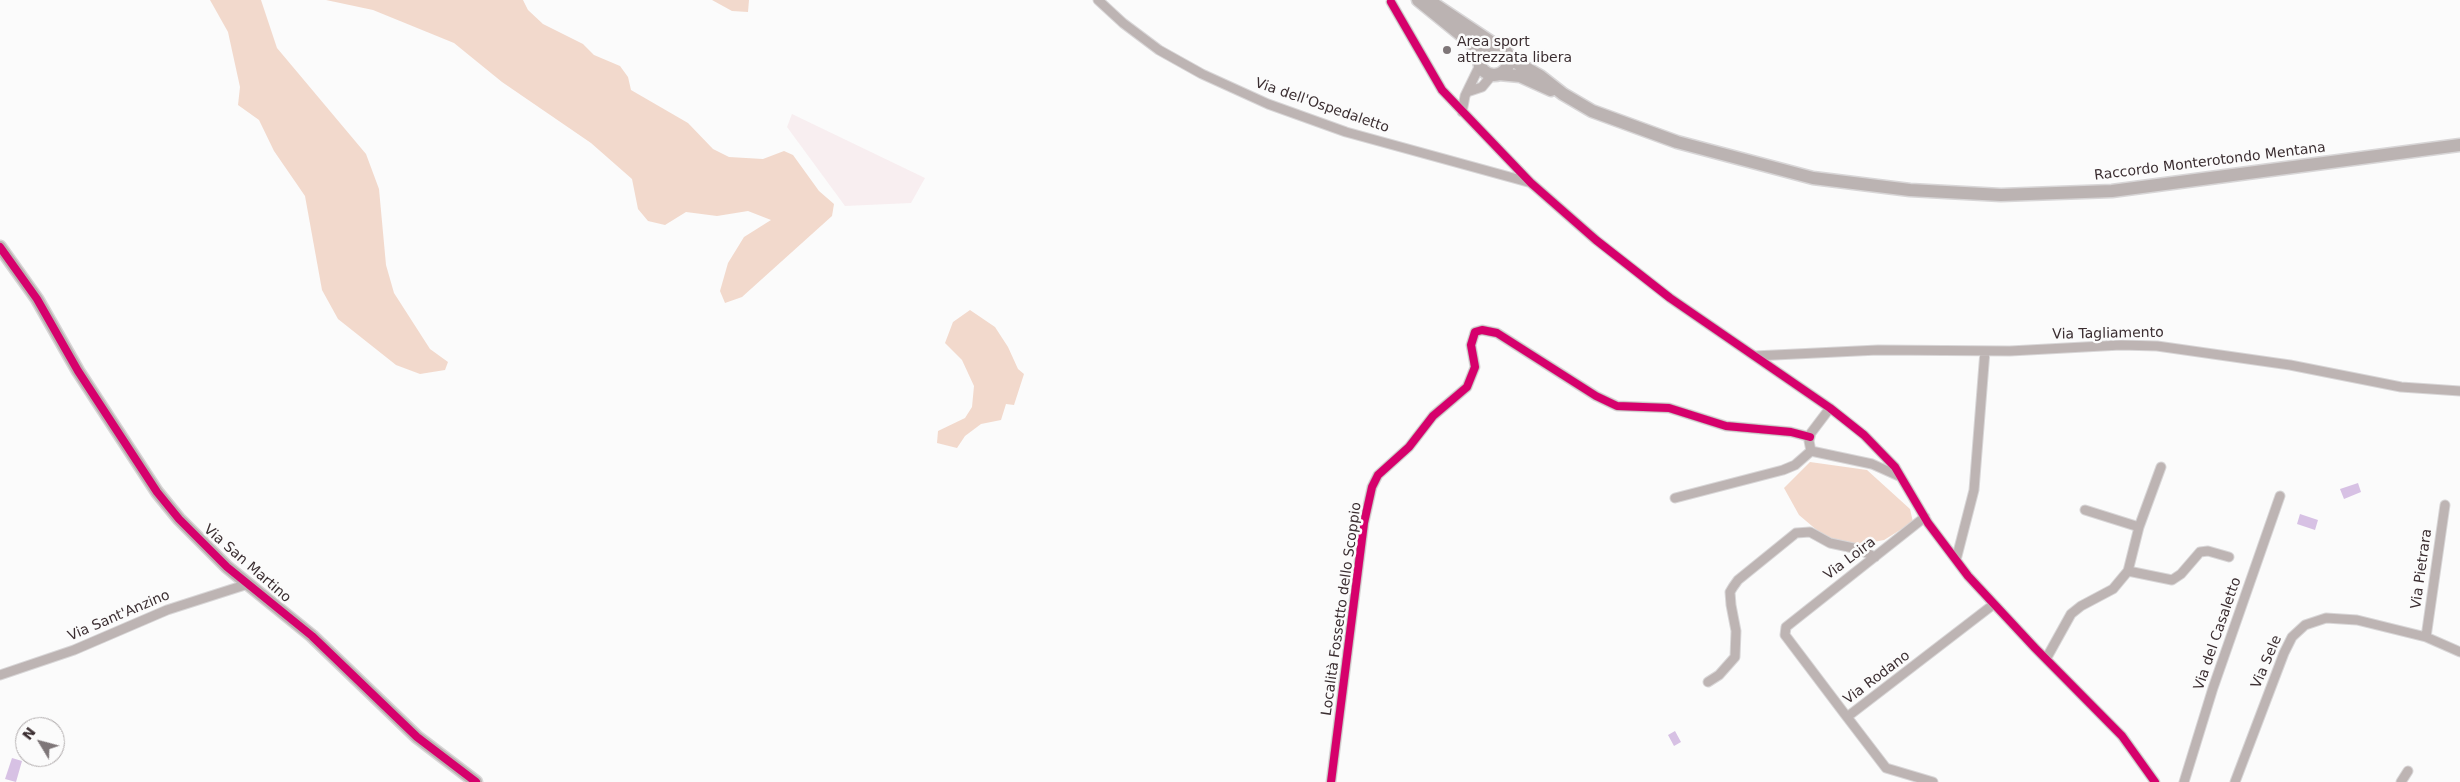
<!DOCTYPE html>
<meta charset="utf-8">
<style>
body{margin:0}
#map{position:relative;width:2460px;height:782px;overflow:hidden;background:#fbfbfb;font-family:"DejaVu Sans",sans-serif}
canvas{display:block}
.north{position:absolute;left:15px;top:717px;width:50px;height:50px;box-sizing:border-box;background:#fbfbfb;border:1px solid #aea9aa;border-radius:50%;rotate:307deg;font-size:14px;font-weight:700;line-height:20px;text-align:center;color:#3b2e31}
.north::after{content:'';display:block;margin:auto;width:18px;height:22px;background:#7e7678;clip-path:polygon(50% 0,100% 100%,50% 72%,0 100%)}
</style>
<div id="map">
<canvas width="2460" height="782"></canvas>
<div class="north">N</div>
</div>
<script>
const ctx = document.querySelector('canvas').getContext('2d');
ctx.lineJoin = 'round';
function fill(path, color) {
  ctx.fillStyle = color;
  ctx.fill(path, 'evenodd');
}
function shape(rows) {
  const path = new Path2D();
  for (const r of rows) {
    if (r.length === 3) {
      path.moveTo(r[0] + r[2], r[1]);
      path.arc(r[0], r[1], r[2], 0, 2 * Math.PI);
      continue;
    }
    path.moveTo(r[0], r[1]);
    for (let i = 2; i < r.length; i += 2) path.lineTo(r[i], r[i + 1]);
  }
  return path;
}
function trace(path, color, width, dash) {
  ctx.strokeStyle = color;
  ctx.lineWidth = width;
  ctx.lineCap = dash ? 'butt' : 'round';
  ctx.setLineDash(dash || []);
  ctx.stroke(path);
}
function label(font, color, halo, rows, align = 'center') {
  ctx.font = font + ' "DejaVu Sans",sans-serif';
  ctx.lineWidth = 5;
  ctx.setLineDash([]);
  ctx.textBaseline = 'middle';
  ctx.strokeStyle = halo;
  ctx.fillStyle = color;
  for (const [text, x, y, turn = 0] of rows) {
    ctx.save();
    ctx.translate(x, y);
    ctx.rotate((+turn || 0) * Math.PI / 180);
    ctx.textAlign = isNaN(turn) ? turn : align;
    if (halo) ctx.strokeText(text, 0, 0);
    ctx.fillText(text, 0, 0);
    ctx.restore();
  }
}
const built = shape([
 [792,114,925,178,911,203,845,206,787,127]
]);
const green = shape([
 [210,0,261,0,277,48,366,154,379,189,386,265,394,293,430,349,448,362,445,370,420,374,396,365,338,319,322,290,305,196,274,151,259,120,238,105,240,87,228,32],
 [326,0,523,0,528,10,543,24,583,44,594,55,620,66,628,77,631,90,688,123,713,149,729,157,763,159,784,151,793,155,819,191,834,204,832,216,742,297,725,303,720,291,728,263,744,237,771,220,748,211,717,216,686,212,665,225,648,221,638,209,632,179,591,143,502,82,454,43,373,10],
 [712,0,749,0,748,12,732,11],
 [970,310,995,327,1008,347,1018,369,1024,374,1014,405,1006,404,1001,420,981,424,965,436,957,448,937,443,938,431,965,418,972,407,974,386,962,360,945,343,953,322],
 [1810,462,1867,470,1910,509,1913,522,1884,540,1858,545,1825,537,1799,515,1784,488]
]);
const water = shape([
 [2358,483,2361,492,2344,499,2340,489],
 [2300,514,2318,520,2315,530,2297,524],
 [1675,731,1681,742,1674,746,1668,735],
 [12,758,22,761,16,782,5,779]
]);
const street = shape([
 [1098,0,1123,23,1159,50,1202,74,1268,104,1346,132,1528,182],
 [1391,2,1442,90,1531,183,1596,240,1670,298,1830,408,1864,435,1895,467,1928,523,1968,576,2035,648,2122,736,2155,782],
 [1467,92,1482,87,1492,75],
 [1462,112,1465,96,1480,65],
 [1754,356,1878,350,2010,351,2121,345,2157,346,2290,365,2401,387,2460,391],
 [1811,451,1872,464,1901,477],
 [1811,451,1809,441,1811,433,1830,408],
 [1675,498,1783,470,1795,465,1811,451],
 [2085,510,2139,527,2128,571],
 [1925,517,1786,627,1785,635,1847,717,1994,604],
 [2139,527,2161,467],
 [1956,560,1974,490,1985,351],
 [2426,637,2445,505],
 [2046,659,2071,614,2081,606,2113,589,2128,571,2172,580,2181,574,2200,552,2208,551,2229,557],
 [0,675,74,650,167,610,248,584],
 [1708,682,1719,675,1735,657,1736,631,1731,605,1730,592,1733,587,1738,580,1796,533,1810,532,1830,543,1858,549,1875,557],
 [1847,717,1886,768,1933,782],
 [1331,782,1364,523,1372,487,1378,475,1409,447,1433,416,1467,387,1475,367,1471,345,1475,332,1482,330,1497,333,1596,396,1617,406,1669,408,1726,426,1791,432,1810,437],
 [2184,782,2213,688,2280,496],
 [2235,782,2284,653,2292,637,2305,625,2326,618,2357,620,2426,637,2460,652],
 [2401,782,2408,771]
]);
const secondary = shape([
 [1418,0,1466,39,1472,45,1479,58],
 [1428,0,1494,44],
 [1494,60,15],
 [1510,59,1540,76,1563,94,1592,111,1677,142,1813,178,1910,190,2001,195,2112,191,2460,145],
 [1499,74,1520,76,1551,90],
 [0,247,37,299,78,371,157,492,179,519,227,567,312,636,417,737,476,782]
]);
const cycleway = shape([
 [1391,2,1442,90,1531,183,1596,240,1670,298,1830,408,1864,435,1895,467,1928,523,1968,576,2035,648,2122,736,2155,782],
 [0,247,37,299,78,371,157,492,179,519,227,567,312,636,417,737,476,782],
 [1331,782,1364,523,1372,487,1378,475,1409,447,1433,416,1467,387,1475,367,1471,345,1475,332,1482,330,1497,333,1596,396,1617,406,1669,408,1726,426,1791,432,1810,437]
]);
const markers = [
 [1447,50,5,"#7e7678"]
];
const poiNames = [
 ["Area sport",1457,42],
 ["attrezzata libera",1457,58]
];
const streetNames = [
 ["Via dell'Ospedaletto",1322,106,19],
 ["Raccordo Monterotondo Mentana",2210,162,-7],
 ["Via Tagliamento",2108,334,-1],
 ["Via Loira",1850,559,-37],
 ["Via San Martino",247,564,41],
 ["Via Pietrara",2422,569,-82],
 ["Località Fossetto dello Scoppio",1342,609,-82],
 ["Via Sant'Anzino",119,616,-23],
 ["Via del Casaletto",2218,634,-71],
 ["Via Sele",2267,662,-67],
 ["Via Rodano",1877,678,-37]
];
fill(built, '#f8eef0');
fill(green, '#f2d9cc');
fill(water, '#d7c1e4');
trace(street, '#d8d6d7', 11);
trace(secondary, '#d8d6d7', 15);
trace(street, '#bdb4b3', 9);
trace(secondary, '#bbb3b2', 12);
trace(cycleway, '#d6006c', 8);
for (const [x, y, r, color] of markers) {
  const dot = new Path2D();
  dot.arc(x, y, r, 0, 2 * Math.PI);
  ctx.fillStyle = color;
  ctx.fill(dot);
  trace(dot, '#fbfbfb', 2);
}
label('14px', '#3b2e31', '#fbfbfb', poiNames, 'left');
label('14px', '#3b2e31', '#fbfbfb', streetNames);
</script>
